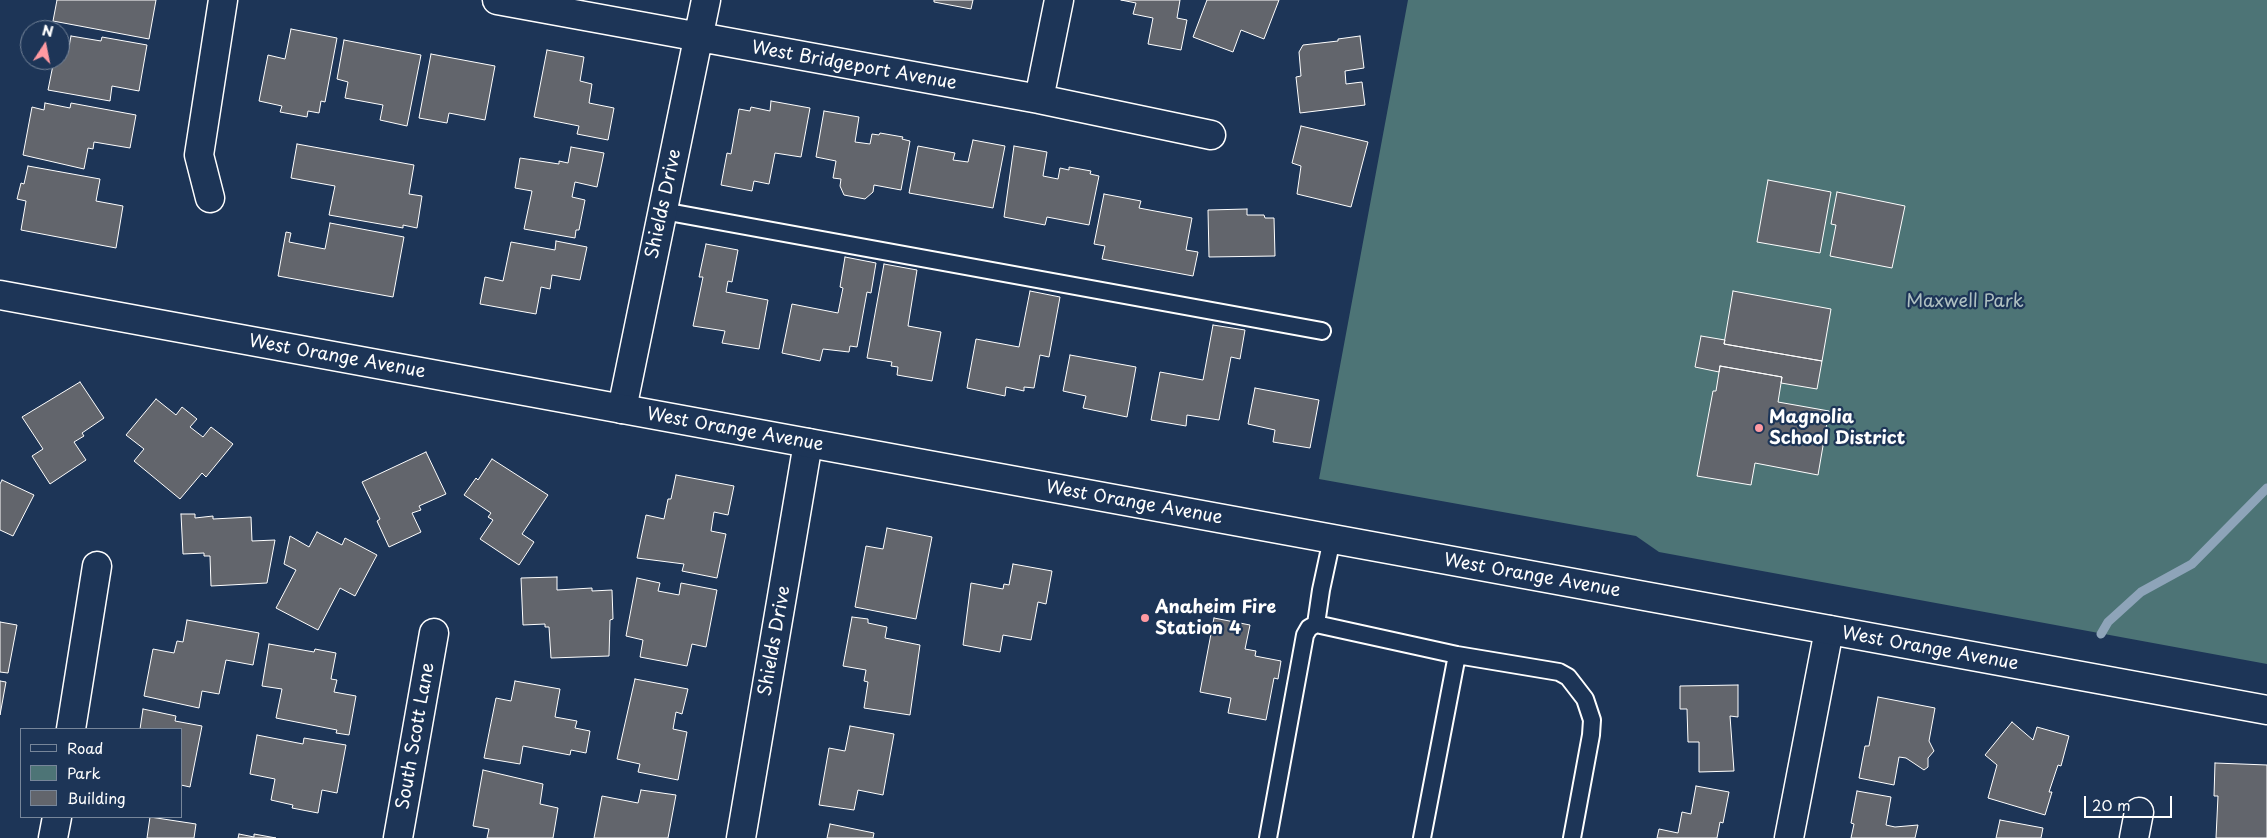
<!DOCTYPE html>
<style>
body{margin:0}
#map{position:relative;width:2267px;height:838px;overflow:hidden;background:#1d3557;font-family:"Playpen Sans",sans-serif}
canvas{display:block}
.legend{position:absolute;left:20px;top:728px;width:162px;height:90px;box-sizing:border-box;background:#1d3557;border:1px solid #77869a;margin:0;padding:6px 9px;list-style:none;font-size:15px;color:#fff}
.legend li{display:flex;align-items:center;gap:10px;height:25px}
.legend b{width:25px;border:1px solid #77869a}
.north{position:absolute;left:20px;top:20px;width:50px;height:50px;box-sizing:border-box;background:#1d3557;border:1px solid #77869a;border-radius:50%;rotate:11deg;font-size:14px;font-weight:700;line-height:20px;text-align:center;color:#fff}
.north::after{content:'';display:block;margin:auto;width:18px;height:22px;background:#ff9aa2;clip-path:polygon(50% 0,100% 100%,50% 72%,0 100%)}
.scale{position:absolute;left:2084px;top:796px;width:88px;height:22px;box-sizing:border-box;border:2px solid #fff;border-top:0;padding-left:6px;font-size:15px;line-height:18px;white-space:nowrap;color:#fff;-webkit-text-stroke:4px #1d3557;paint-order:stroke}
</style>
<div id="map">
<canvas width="2267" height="838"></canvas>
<ul class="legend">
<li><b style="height:6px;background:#1d3557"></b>Road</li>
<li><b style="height:14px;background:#4d7476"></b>Park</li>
<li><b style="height:14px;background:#62656c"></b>Building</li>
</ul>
<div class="north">N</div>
<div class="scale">20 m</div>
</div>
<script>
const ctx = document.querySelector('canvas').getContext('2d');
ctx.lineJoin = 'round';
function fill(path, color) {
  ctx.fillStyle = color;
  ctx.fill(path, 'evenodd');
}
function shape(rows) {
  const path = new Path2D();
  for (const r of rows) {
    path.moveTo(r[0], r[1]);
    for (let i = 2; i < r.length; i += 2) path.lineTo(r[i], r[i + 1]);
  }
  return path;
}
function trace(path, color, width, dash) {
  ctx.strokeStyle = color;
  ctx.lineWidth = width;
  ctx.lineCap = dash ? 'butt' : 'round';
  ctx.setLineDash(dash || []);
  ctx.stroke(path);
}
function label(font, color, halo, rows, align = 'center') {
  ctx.font = font + ' "Playpen Sans",sans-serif';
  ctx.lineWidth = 4.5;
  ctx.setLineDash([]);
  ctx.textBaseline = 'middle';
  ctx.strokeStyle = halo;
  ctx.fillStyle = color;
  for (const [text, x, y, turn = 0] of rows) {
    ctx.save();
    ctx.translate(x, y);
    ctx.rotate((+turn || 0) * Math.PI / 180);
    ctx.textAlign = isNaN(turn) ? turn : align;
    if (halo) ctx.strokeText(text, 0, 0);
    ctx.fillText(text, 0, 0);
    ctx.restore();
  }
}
const green = shape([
 [1408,0,2267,0,2267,664,1659,552,1636,536,1319,479]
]);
const stream = shape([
 [2101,634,2108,622,2141,592,2192,564,2267,488]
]);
const building = shape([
 [57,0,156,0,149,39,53,21,57,0],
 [934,0,973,0,971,9,934,2,934,0],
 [1121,0,1180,0,1177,18,1187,20,1181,50,1148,44,1153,18,1133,14,1136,3,1121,0],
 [1207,0,1279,0,1264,39,1241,30,1233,52,1193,37,1207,0],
 [291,29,337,38,325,102,321,101,319,113,308,111,307,117,280,112,282,106,259,101,268,55,285,59,291,29],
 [71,36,101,41,102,37,147,45,139,91,112,86,110,101,48,90,54,60,60,60,60,51,68,52,71,36],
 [1360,36,1364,68,1345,71,1346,84,1362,82,1365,105,1300,113,1296,77,1301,76,1299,52,1303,45,1338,41,1338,39,1360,36],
 [344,40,421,55,407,126,380,120,383,105,345,98,348,82,337,79,344,40],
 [547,50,584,57,580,81,592,84,589,103,614,108,608,140,577,134,579,126,534,117,547,50],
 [431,54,495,66,485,120,449,113,447,123,419,118,431,54],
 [771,101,810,108,801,157,775,153,769,184,754,181,752,191,721,185,727,153,731,154,739,109,750,111,751,107,770,111,771,101],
 [45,103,70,108,71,103,136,115,130,148,94,142,93,149,88,148,84,169,23,155,32,107,44,110,45,103],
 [824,111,859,117,855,142,870,144,872,134,879,135,880,133,903,137,902,139,910,141,901,190,874,185,873,192,865,199,844,195,840,186,841,179,833,178,836,161,816,157,824,111],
 [1301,126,1368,142,1351,207,1297,194,1301,166,1292,163,1301,126],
 [973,140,1005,146,993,208,909,193,918,146,955,153,953,160,968,162,973,140],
 [297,144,414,165,409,194,422,196,417,228,403,225,403,228,329,215,335,186,291,178,297,144],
 [1014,146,1047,152,1043,176,1058,179,1060,168,1069,170,1069,167,1091,171,1090,174,1099,176,1089,225,1047,217,1045,225,1004,217,1014,146],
 [571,147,604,153,597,187,575,182,572,197,585,200,579,230,576,230,575,238,524,229,532,191,515,188,520,158,559,164,559,161,568,163,571,147],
 [28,166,100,179,96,201,123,206,116,248,21,230,26,201,17,199,21,183,24,184,28,166],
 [1768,180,1831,192,1820,253,1757,242,1768,180],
 [1837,192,1905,206,1892,268,1830,256,1836,225,1831,224,1837,192],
 [1104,194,1141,201,1139,208,1192,218,1186,250,1198,252,1193,276,1102,259,1105,246,1094,244,1104,194],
 [1247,209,1247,215,1264,215,1265,218,1274,218,1275,256,1209,257,1208,210,1247,209],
 [330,223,404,237,393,297,278,276,286,232,291,233,289,242,325,249,330,223],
 [556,241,587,247,580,280,552,275,550,289,541,287,536,314,480,304,485,277,503,281,511,242,555,250,556,241],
 [706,244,738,250,732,282,728,281,726,292,768,300,759,349,722,343,725,331,693,326,703,277,699,277,706,244],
 [845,257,876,263,871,293,867,292,857,347,850,346,849,352,823,349,820,361,782,353,792,304,838,313,843,288,840,287,845,257],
 [884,264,917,270,908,326,941,332,932,381,897,375,898,367,891,366,892,362,867,358,884,264],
 [1030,291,1060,297,1049,357,1040,355,1034,388,1024,387,1024,391,1006,387,1005,396,967,388,976,339,1019,347,1030,291],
 [1733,291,1831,309,1822,361,1724,344,1733,291],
 [1213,325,1245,330,1240,359,1231,357,1219,420,1187,415,1186,426,1151,420,1160,372,1203,380,1213,325],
 [1701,336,1725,340,1724,344,1822,361,1817,389,1781,383,1782,377,1720,366,1719,372,1695,367,1701,336],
 [1070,355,1136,367,1127,417,1083,408,1086,396,1063,391,1070,355],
 [1720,366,1782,377,1778,402,1829,411,1818,475,1755,463,1751,485,1697,476,1713,391,1716,391,1720,366],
 [80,382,104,418,82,433,84,436,74,442,86,460,50,484,32,456,43,449,22,417,80,382],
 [1255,388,1319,400,1310,448,1273,442,1275,430,1248,424,1255,388],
 [156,399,176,415,182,407,197,419,190,427,203,437,211,427,233,444,206,477,202,473,180,499,134,461,144,449,126,435,156,399],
 [426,452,446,494,419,506,421,510,412,513,421,532,389,547,377,521,380,519,362,482,426,452],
 [492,459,548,495,522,534,534,542,519,565,480,539,493,520,488,517,491,513,464,495,476,478,478,480,492,459],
 [676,475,734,486,728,515,714,512,711,531,726,534,717,578,682,571,684,564,637,558,646,515,664,519,668,499,671,499,676,475],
 [2,480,34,495,13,536,0,530,0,484,2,480],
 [181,514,195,514,195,518,213,516,213,519,251,517,252,541,275,540,267,583,211,586,210,556,204,556,204,553,183,554,181,514],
 [887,528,932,537,916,619,855,607,866,546,883,549,887,528],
 [317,532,342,545,345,538,377,555,355,596,340,588,318,630,276,608,296,570,284,564,290,536,309,547,317,532],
 [1013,564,1052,571,1046,604,1038,602,1031,640,1003,635,1000,652,963,645,971,583,1003,589,1004,584,1009,585,1013,564],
 [557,577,557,590,592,588,592,591,612,590,613,619,610,620,609,656,551,658,549,627,545,627,545,624,523,625,521,578,557,577],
 [637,578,660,583,658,591,679,595,681,583,717,590,706,647,692,644,687,666,640,657,643,640,626,636,637,578],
 [852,617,868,619,868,623,887,627,885,638,920,645,910,715,864,708,868,682,864,681,866,670,843,666,852,617],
 [1214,618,1250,625,1245,649,1256,651,1255,656,1281,661,1278,679,1274,678,1266,720,1228,713,1231,698,1200,692,1214,618],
 [187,620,259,633,253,665,226,660,219,694,202,691,199,708,144,696,153,649,174,653,177,641,183,642,187,620],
 [0,622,17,625,8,673,0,672,0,622],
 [269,644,314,652,315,649,336,653,331,679,337,680,334,692,356,696,349,735,336,733,337,730,276,718,282,689,262,686,269,644],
 [635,679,688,689,682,714,676,712,673,729,687,732,678,780,638,772,640,764,617,759,635,679],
 [0,681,6,682,0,715,0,681],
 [515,681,560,689,555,717,577,721,575,728,590,731,586,753,571,750,570,755,523,746,520,764,484,758,496,698,511,701,515,681],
 [1738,685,1738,717,1730,716,1734,771,1699,772,1699,742,1688,742,1687,709,1680,709,1680,686,1738,685],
 [1878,697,1935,708,1929,741,1934,751,1928,758,1928,767,1924,770,1906,758,1899,757,1894,785,1859,778,1865,746,1869,746,1878,697],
 [143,709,176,716,175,721,202,726,190,787,181,785,181,729,140,729,143,709],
 [2012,722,2033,740,2037,727,2069,736,2061,766,2058,765,2049,792,2052,792,2045,815,1988,798,1997,765,1985,755,2012,722],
 [850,726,894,734,883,795,858,790,854,810,819,805,829,748,845,751,850,726],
 [257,735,303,744,304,738,346,745,337,793,322,790,318,813,292,808,293,805,271,800,275,779,250,774,257,735],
 [2215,763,2267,765,2267,838,2216,838,2218,796,2214,796,2215,763],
 [483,770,543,784,540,804,558,808,553,838,487,838,489,829,473,826,483,770],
 [1696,786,1729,792,1723,823,1720,822,1717,838,1657,838,1659,829,1678,833,1682,812,1691,814,1696,786],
 [641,790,676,795,668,838,594,838,602,796,638,803,641,790],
 [1857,791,1891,797,1886,825,1895,827,1918,825,1915,838,1851,838,1854,824,1851,823,1857,791],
 [150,817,196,824,194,838,147,838,150,817],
 [2000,820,2043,828,2041,838,1996,838,2000,820],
 [830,824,874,833,873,838,827,838,830,824],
 [239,834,254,837,254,834,276,838,238,838,239,834]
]);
const lane = shape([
 [663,211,1322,331],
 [1316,624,1321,590,1332,539],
 [1268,838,1305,635,1309,628,1316,624,1457,655,1559,672,1568,677,1585,699,1592,720,1591,735,1572,838],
 [1422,838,1457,655]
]);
const street = shape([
 [497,0,1039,99,1211,135],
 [1039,99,1059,0],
 [210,198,199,155,223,0],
 [622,409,706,0],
 [71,729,97,566],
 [53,838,57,817],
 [398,838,434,633],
 [741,838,808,443],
 [1789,838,1829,630],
 [2134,838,2139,812]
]);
const secondary = shape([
 [0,295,2267,710]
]);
const markers = [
 [1759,428,5,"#ff9aa2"],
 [1145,618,5,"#ff9aa2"]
];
const streetNames = [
 ["West Bridgeport Avenue",854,66,10],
 ["Shields Drive",664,204,-78],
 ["West Orange Avenue",337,357,10],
 ["West Orange Avenue",735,430,10],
 ["West Orange Avenue",1134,503,10],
 ["West Orange Avenue",1532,576,10],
 ["Shields Drive",775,641,-80],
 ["West Orange Avenue",1930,649,10],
 ["South Scott Lane",416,736,-80]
];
const parkNames = [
 ["Maxwell Park",1965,302]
];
const poiNames = [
 ["Magnolia",1769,418],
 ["School District",1769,439],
 ["Anaheim Fire",1155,608],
 ["Station 4",1155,629]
];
fill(green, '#4d7476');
trace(stream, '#8ea4b9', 9);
fill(building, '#62656c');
trace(building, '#fff', 1);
trace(lane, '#fff', 20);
trace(street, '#fff', 31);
trace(secondary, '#fff', 31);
trace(lane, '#1d3557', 16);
trace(street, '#1d3557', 28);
trace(secondary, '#1d3557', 28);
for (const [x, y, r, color] of markers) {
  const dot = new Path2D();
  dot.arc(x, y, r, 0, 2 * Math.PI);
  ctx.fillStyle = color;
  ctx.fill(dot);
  trace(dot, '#1d3557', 2);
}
label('18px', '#fff', '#1d3557', streetNames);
label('18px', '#afc0c1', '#1d3557', parkNames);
label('bold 18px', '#fff', '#1d3557', poiNames, 'left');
</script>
